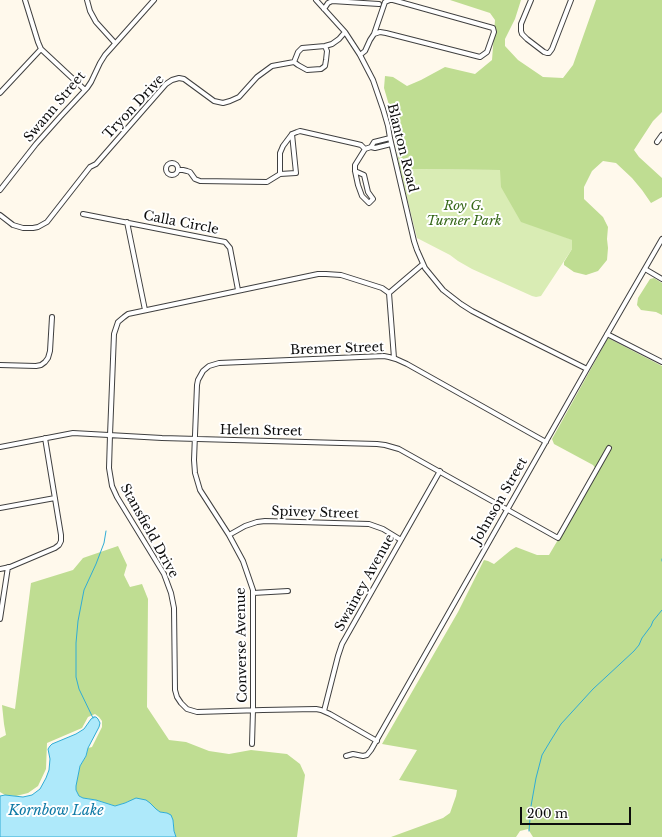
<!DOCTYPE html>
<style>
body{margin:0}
#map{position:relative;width:662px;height:837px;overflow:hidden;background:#fff9ec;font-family:"Libre Baskerville",serif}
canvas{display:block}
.scale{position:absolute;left:520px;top:807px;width:111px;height:18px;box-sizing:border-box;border:2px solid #0d0d0d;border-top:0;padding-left:5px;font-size:12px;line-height:14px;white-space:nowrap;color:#0d0d0d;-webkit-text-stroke:3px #fff;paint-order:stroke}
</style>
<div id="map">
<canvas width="662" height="837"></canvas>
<div class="scale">200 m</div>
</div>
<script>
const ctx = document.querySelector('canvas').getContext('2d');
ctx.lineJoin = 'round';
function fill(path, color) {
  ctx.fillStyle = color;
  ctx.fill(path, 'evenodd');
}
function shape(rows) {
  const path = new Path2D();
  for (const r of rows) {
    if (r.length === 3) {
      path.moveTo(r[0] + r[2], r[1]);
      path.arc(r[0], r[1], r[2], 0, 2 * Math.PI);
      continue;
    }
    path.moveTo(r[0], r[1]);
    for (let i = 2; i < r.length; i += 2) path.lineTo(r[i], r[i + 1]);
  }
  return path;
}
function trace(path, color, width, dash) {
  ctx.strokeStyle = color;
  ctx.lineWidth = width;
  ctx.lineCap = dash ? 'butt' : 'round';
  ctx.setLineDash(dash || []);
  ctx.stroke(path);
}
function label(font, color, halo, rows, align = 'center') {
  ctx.font = font + ' "Libre Baskerville",serif';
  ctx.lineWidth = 4;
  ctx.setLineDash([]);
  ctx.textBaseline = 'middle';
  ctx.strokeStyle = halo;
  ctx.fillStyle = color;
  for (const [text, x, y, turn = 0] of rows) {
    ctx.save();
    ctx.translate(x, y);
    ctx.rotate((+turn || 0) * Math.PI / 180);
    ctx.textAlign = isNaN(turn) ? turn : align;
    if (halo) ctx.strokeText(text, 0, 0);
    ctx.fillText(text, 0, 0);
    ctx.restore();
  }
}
const green = shape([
 [412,169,501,170,560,235,573,240,572,249,541,296,536,297,532,296,472,269,458,261,450,255,417,238,400,170]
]);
const forest = shape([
 [450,0,521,0,515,19,505,39,505,46,518,60,543,77,563,78,573,65,596,0,662,0,662,112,653,121,634,150,639,157,662,178,662,197,651,203,642,190,632,178,616,163,603,161,592,171,584,187,584,199,603,217,608,227,607,239,608,248,607,260,598,271,586,275,574,272,564,265,564,262,572,249,572,240,521,222,501,187,500,170,412,169,400,170,391,112,384,88,385,76,393,77,407,86,421,80,445,67,475,74,492,60,495,20,490,13],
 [654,278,662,283,662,315,656,312,641,310,637,305,638,298,650,279],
 [608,338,662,366,662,837,533,837,528,829,520,831,516,837,391,837,443,818,450,813,456,796,457,790,399,780,417,750,382,744,458,612,484,560,488,561,494,564,511,550,516,547,537,555,549,555,598,472,593,465,554,444,552,439],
 [118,546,127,565,124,575,130,587,142,584,148,599,147,707,169,740,186,742,209,751,229,754,251,750,287,754,300,764,305,775,297,837,176,837,174,831,173,820,167,813,160,812,156,809,150,803,129,801,125,803,115,806,96,800,83,798,79,796,76,790,76,782,80,766,86,756,88,748,92,747,102,727,102,721,99,717,95,714,88,717,82,728,47,743,46,769,38,786,28,793,16,796,5,795,0,792,0,738,6,735,4,724,2,705,15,709,31,583,73,570,83,558]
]);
const water = shape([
 [94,717,96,717,98,719,100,723,99,727,88,748,86,756,80,766,76,786,76,790,79,796,83,798,96,800,115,806,125,803,136,798,146,800,150,803,156,809,160,812,167,813,171,815,173,820,174,831,176,837,0,837,0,796,5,795,23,797,32,795,40,789,46,778,49,770,50,759,48,749,50,746,52,744,76,734,84,729,91,719,94,717]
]);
const stream = shape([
 [662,559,662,561],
 [93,718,79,689,76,677,76,643,78,621,84,590,96,564,104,543,106,531],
 [529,831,531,806,536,778,542,755,551,740,561,724,593,689,634,651,639,645,642,638,651,626,653,621,662,610]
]);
const minor = shape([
 [25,0,38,42,41,49,85,90],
 [87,0,90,11,96,22,115,43],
 [316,0,345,32,360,55,373,80,383,109,388,126,390,138,414,241,417,250,425,268,443,290,461,304,472,311,499,325,587,369],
 [390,0,393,0,493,28,494,32,487,52,480,57,386,33,380,32,374,34,385,2,390,0],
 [531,0,521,24,521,31,522,34,527,39,544,52,547,53,549,53,552,49,571,0],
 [324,9,328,3,332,1,379,4],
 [360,55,365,51,370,40,374,34],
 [294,62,298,52,302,48,325,46,332,44,339,39,345,32],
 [0,93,41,49],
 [292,134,296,173,280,174,280,153,283,146,292,134,297,132,300,131,357,144,361,145,365,149],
 [657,142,662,135],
 [371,147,374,142,390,138],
 [172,169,6],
 [178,170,183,170,187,171,190,172,195,179,200,181,267,182,280,174],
 [355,171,364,175,368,192,373,199,369,203,362,196,358,185,355,171,355,165,365,149,371,147,375,148,391,144],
 [0,190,36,144,60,117,87,88,91,82,100,63,105,55,154,0],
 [83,214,225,242,230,248,238,290],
 [0,215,13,225,23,228,33,228,38,227,47,222,90,167,96,164,166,84,172,80,179,78,184,79,214,101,223,103,230,101,239,97,257,77,272,66,294,62,298,65,307,70,321,69,325,66,326,60,327,51,325,46],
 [127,222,145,310],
 [645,269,662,279],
 [607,334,662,362],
 [394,358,389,293,423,264],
 [0,365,36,366,41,365,45,362,48,358,50,351,52,317],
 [0,447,73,433,162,438,377,444,385,445,399,449,558,538,609,448],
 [0,508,55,498],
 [229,535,245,526,257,522,265,521,369,524,383,529,401,540],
 [0,569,10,567,55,548,59,545,61,541,61,535,45,438],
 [253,593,288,591],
 [0,619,8,567],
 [324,711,338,656,342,644,440,471],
 [377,741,330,714,321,710,316,709,263,710,197,712,187,709,181,703,177,697,175,690,174,608,171,593,164,574,117,497,112,486,109,468,110,435,114,334,118,322,124,317,128,314,318,274,326,274,341,275,382,288,389,293],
 [252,744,253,710,253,590,243,561,229,535,200,490,195,473,194,460,197,385,198,380,203,371,209,366,219,363,384,356,389,357,396,359,407,364,546,442],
 [346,756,353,754,363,756,367,755,371,750,587,369,662,239]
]);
const streetNames = [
 ["Swann Street",55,107,-50],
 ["Tryon Drive",134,107,-47],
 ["Blanton Road",402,148,76],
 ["Calla Circle",181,223,11],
 ["Bremer Street",337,349,-2],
 ["Helen Street",261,431,1],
 ["Johnson Street",500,501,-60],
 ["Spivey Street",315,513,2],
 ["Stansfield Drive",149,531,61],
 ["Swainey Avenue",365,583,-61],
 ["Converse Avenue",242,645,-91]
];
const parkNames = [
 ["Roy G.",464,206],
 ["Turner Park",464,221]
];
const waterNames = [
 ["Kornbow Lake",56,811]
];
fill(green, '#d9ecb4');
fill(forest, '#bfdd92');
fill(water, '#aee9fa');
trace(water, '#30acd5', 1);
trace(stream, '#30acd5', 1);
trace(minor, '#404040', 6);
trace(minor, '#fff', 4);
label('13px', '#0d0d0d', '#fff', streetNames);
label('italic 13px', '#366819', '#fff', parkNames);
label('italic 14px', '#0f7aa6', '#fff', waterNames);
</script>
